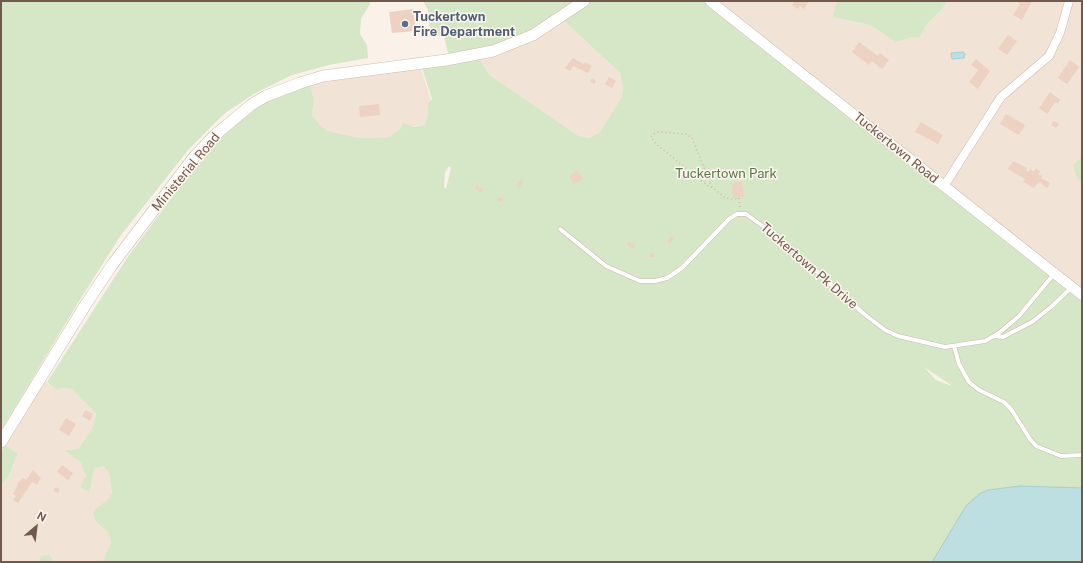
<!DOCTYPE html>
<style>
body{margin:0}
#map{position:relative;width:1083px;height:563px;overflow:hidden;background:#faf2e8;font-family:"Public Sans",sans-serif}
canvas{display:block}
.frame{position:absolute;inset:0;border:2px solid #72594e;pointer-events:none}
.north{position:absolute;left:16px;top:507px;width:40px;height:40px;-webkit-text-stroke:3px #fdf6ee;paint-order:stroke;rotate:28deg;font-size:11px;font-weight:700;line-height:16px;text-align:center;color:#72594e}
.north::after{content:'';display:block;margin:auto;width:14px;height:18px;background:#72594e;clip-path:polygon(50% 0,100% 100%,50% 72%,0 100%)}
</style>
<div id="map">
<canvas width="1083" height="563"></canvas>
<div class="frame"></div>
<div class="north">N</div>
</div>
<script>
const ctx = document.querySelector('canvas').getContext('2d');
ctx.lineJoin = 'round';
function fill(path, color) {
  ctx.fillStyle = color;
  ctx.fill(path, 'evenodd');
}
function shape(rows) {
  const path = new Path2D();
  for (const r of rows) {
    path.moveTo(r[0], r[1]);
    for (let i = 2; i < r.length; i += 2) path.lineTo(r[i], r[i + 1]);
  }
  return path;
}
function trace(path, color, width, dash) {
  ctx.strokeStyle = color;
  ctx.lineWidth = width;
  ctx.lineCap = dash ? 'butt' : 'round';
  ctx.setLineDash(dash || []);
  ctx.stroke(path);
}
function label(font, color, halo, rows, align = 'center') {
  ctx.font = font + ' "Public Sans",sans-serif';
  ctx.lineWidth = 3;
  ctx.setLineDash([]);
  ctx.textBaseline = 'middle';
  ctx.strokeStyle = halo;
  ctx.fillStyle = color;
  for (const [text, x, y, turn = 0] of rows) {
    ctx.save();
    ctx.translate(x, y);
    ctx.rotate((+turn || 0) * Math.PI / 180);
    ctx.textAlign = isNaN(turn) ? turn : align;
    if (halo) ctx.strokeText(text, 0, 0);
    ctx.fillText(text, 0, 0);
    ctx.restore();
  }
}
const residential = shape([
 [712,1,837,1,834,17,870,25,896,42,914,37,919,37,927,24,943,8,947,1,1082,1,1082,156,1073,165,1082,182,1082,294],
 [561,18,620,73,623,89,621,98,599,133,588,138,577,135,490,75,477,55],
 [419,62,431,100,428,104,428,116,424,125,401,128,389,137,360,138,328,131,321,126,312,115,314,100,308,80],
 [41,378,56,390,62,388,72,389,96,414,93,427,78,449,64,450,81,463,84,469,90,492,94,469,103,466,109,473,112,493,107,500,96,508,96,522,108,532,111,542,102,562,53,562,51,556,41,556,39,562,1,562,1,486,8,477,18,454,1,444,1,428,7,431]
]);
const green = shape([
 [1,1,369,1,370,4,361,19,360,34,367,45,368,58,329,65,292,75,254,94,225,113,189,149,121,235,81,298,2,429],
 [423,1,712,1,1082,294,1082,488,1075,488,936,555,932,562,102,562,111,542,108,532,96,522,93,514,96,508,107,500,112,493,109,473,103,466,94,469,90,492,80,487,86,476,81,463,64,450,78,449,93,427,96,414,72,389,62,388,56,390,47,382,127,258,178,189,232,124,251,110,276,97,310,85,314,100,312,115,321,126,328,131,360,138,389,137,401,128,403,123,414,127,424,125,428,116,428,104,432,99,420,62,449,56,444,37,430,33,428,10],
 [561,18,620,73,623,89,621,98,599,133,588,138,577,135,490,75,477,55],
 [449,166,451,168,446,189,444,187,445,172],
 [924,367,951,385,952,386,936,380],
 [837,1,848,2,947,1,943,8,927,24,919,38,914,37,896,42,870,25,833,17],
 [1082,156,1082,182,1081,182,1077,178,1073,165],
 [5,445,18,454,8,477,1,486,1,451],
 [49,555,51,556,53,562,39,562,41,556]
]);
const water = shape([
 [963,52,965,54,964,58,952,59,951,53,963,52],
 [1020,486,1082,488,1082,562,932,562,966,506,979,494,988,490,1020,486]
]);
const building = shape([
 [795,1,809,1,804,9,800,6,798,9,792,5],
 [1018,1,1032,1,1022,20,1013,15,1020,4,1018,3],
 [413,9,416,31,392,33,389,12],
 [1008,35,1017,41,1007,55,998,49],
 [859,42,878,56,880,53,889,60,882,69,872,61,869,65,852,52],
 [573,58,584,64,585,62,592,66,588,73,573,66,570,71,565,68],
 [976,59,990,71,978,89,969,82,978,70,971,65],
 [1070,60,1079,67,1067,84,1058,78],
 [609,77,616,81,612,88,605,84],
 [592,78,596,81,594,84,590,82],
 [1050,92,1060,100,1058,104,1055,102,1047,114,1039,108],
 [379,104,380,115,360,117,359,106],
 [1006,114,1025,125,1019,135,1000,124],
 [1054,121,1059,124,1056,128,1051,125],
 [921,122,943,135,938,144,915,132],
 [1013,161,1027,168,1026,170,1029,172,1030,169,1034,172,1036,168,1040,171,1038,174,1042,176,1041,178,1050,183,1047,188,1039,182,1034,188,1023,182,1025,179,1008,169],
 [578,171,583,179,574,184,569,176],
 [520,180,523,182,519,188,516,186],
 [742,182,744,197,733,198,732,183],
 [477,185,484,190,481,193,475,188],
 [497,198,503,198,503,201,498,202],
 [672,236,674,238,670,244,667,242],
 [629,241,635,246,633,249,627,244],
 [654,253,655,257,650,257,649,254],
 [86,410,93,414,90,421,82,416],
 [66,418,76,424,69,436,59,430],
 [62,465,73,473,68,480,57,472],
 [33,470,41,478,37,485,32,482,18,503,13,500,16,496,13,494,18,485,17,484,23,478,26,480],
 [56,487,60,490,58,493,53,491]
]);
const path = shape([
 [712,187,708,186,656,144,651,137,653,134,658,132,686,134,692,138,712,187,724,197,730,199,739,199],
 [739,198,740,208]
]);
const service = shape([
 [560,229,606,266,640,281,655,281,667,278,682,268,729,219,737,214,746,214,782,240,864,314,885,330,898,336,945,347,985,341,999,333,1019,316,1054,274],
 [994,336,1003,337,1032,322,1051,307,1071,288],
 [954,346,959,364,969,382,979,390,1004,402,1011,409,1030,439,1036,446,1061,456,1082,455]
]);
const minor = shape([
 [944,186,1001,97,1049,56,1060,33,1069,1]
]);
const tertiary = shape([
 [710,1,1082,295]
]);
const secondary = shape([
 [1,442,86,304,112,265,194,157,214,136,251,105,266,96,300,83,323,76,446,60,493,51,533,35,584,1]
]);
const markers = [
 [405,24,4,"#5c6f8a"]
];
const serviceNames = [
 ["Tuckertown",413,17],
 ["Fire Department",413,32]
];
const streetNames = [
 ["Tuckertown Road",896,148,39],
 ["Ministerial Road",186,172,-50],
 ["Tuckertown Pk Drive",809,266,41]
];
const parkNames = [
 ["Tuckertown Park",726,174]
];
fill(residential, '#f1e4d7');
fill(green, '#d6e7c7');
fill(water, '#bedfe2');
trace(water, '#a5ced3', 1);
fill(building, '#edd1c2');
trace(service, '#cbbaaf', 5);
trace(minor, '#cbbaaf', 9);
trace(tertiary, '#cbbaaf', 11);
trace(secondary, '#d0bcb0', 12);
trace(path, '#d2b4a5', 1.5, [1, 3]);
trace(service, '#fff', 4);
trace(minor, '#fff', 8);
trace(tertiary, '#fff', 10);
trace(secondary, '#fff', 11);
for (const [x, y, r, color] of markers) {
  const dot = new Path2D();
  dot.arc(x, y, r, 0, 2 * Math.PI);
  ctx.fillStyle = color;
  ctx.fill(dot);
  trace(dot, '#fdf6ee', 1.5);
}
label('bold 13px', '#4e5e75', '#fdf6ee', serviceNames, 'left');
label('13px', '#72594e', '#fdf6ee', streetNames);
label('13px', '#587747', '#fdf6ee', parkNames);
</script>
